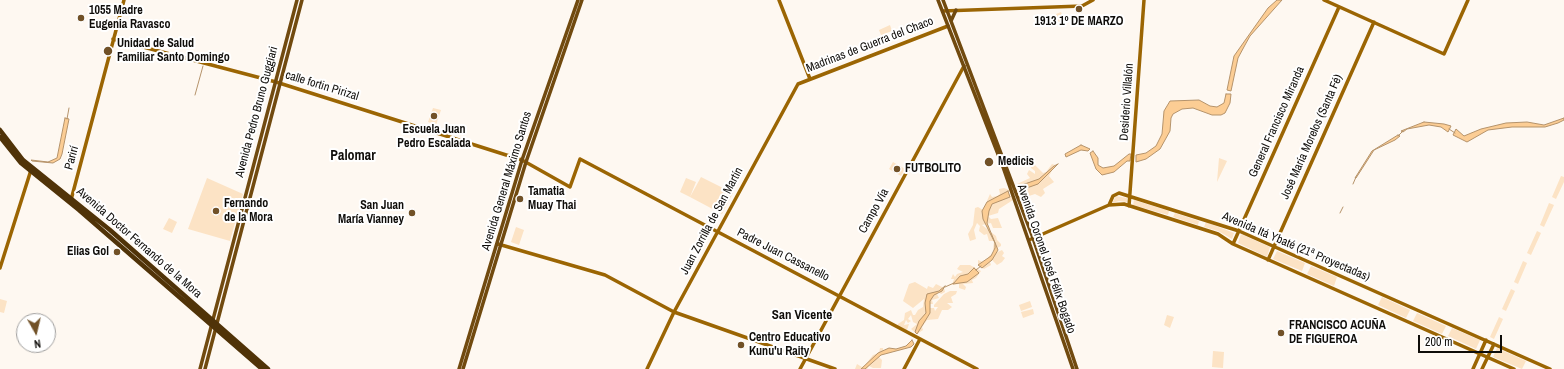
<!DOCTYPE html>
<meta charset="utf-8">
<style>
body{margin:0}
#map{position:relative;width:1564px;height:369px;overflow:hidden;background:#fef8f1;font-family:"Archivo Narrow",sans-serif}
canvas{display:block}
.north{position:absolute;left:16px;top:313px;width:40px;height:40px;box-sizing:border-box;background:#fff;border:1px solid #9f9e9d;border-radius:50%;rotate:172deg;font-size:11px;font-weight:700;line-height:16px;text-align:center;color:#0f0d0a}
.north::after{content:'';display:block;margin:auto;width:14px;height:18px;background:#715127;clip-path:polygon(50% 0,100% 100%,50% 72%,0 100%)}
.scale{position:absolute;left:1418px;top:335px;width:84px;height:18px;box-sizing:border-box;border:2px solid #0f0d0a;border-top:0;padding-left:5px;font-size:12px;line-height:14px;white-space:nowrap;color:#0f0d0a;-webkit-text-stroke:3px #fff;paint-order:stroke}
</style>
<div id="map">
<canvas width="1564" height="369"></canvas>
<div class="north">N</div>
<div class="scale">200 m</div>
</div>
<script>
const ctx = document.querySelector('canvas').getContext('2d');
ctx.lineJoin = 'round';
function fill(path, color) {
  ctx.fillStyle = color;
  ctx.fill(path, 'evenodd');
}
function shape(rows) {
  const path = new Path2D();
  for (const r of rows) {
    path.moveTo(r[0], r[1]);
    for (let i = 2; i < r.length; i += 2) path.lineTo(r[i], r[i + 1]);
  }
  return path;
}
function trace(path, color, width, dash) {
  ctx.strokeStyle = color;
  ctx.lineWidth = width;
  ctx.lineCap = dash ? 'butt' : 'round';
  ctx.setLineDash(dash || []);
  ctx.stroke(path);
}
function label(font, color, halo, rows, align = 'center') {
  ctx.font = font + ' "Archivo Narrow",sans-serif';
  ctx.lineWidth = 4;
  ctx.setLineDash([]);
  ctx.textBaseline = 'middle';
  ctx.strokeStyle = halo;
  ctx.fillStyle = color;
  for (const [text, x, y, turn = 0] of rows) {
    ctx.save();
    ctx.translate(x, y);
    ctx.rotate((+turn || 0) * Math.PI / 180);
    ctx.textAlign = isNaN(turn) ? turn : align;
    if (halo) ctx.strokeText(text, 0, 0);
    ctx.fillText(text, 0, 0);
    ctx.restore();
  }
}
const green = shape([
 [1061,12,1065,23,1060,25,1056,14],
 [890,25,892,31,881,35,879,30],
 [433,108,441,110,436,125,428,122],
 [1219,158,1227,161,1217,182],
 [893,162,905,169,901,176,889,169],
 [1032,162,1043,173,1046,172,1052,164,1055,165,1049,176,1054,182,1043,189,1045,193,1041,197,1035,194,1026,197,1017,193,1019,189,1016,187,1017,184,1030,178,1027,174,1029,170,1035,174,1035,171,1031,168],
 [1561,176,1564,177,1564,182,1556,199,1552,197],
 [701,177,733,193,722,214,690,197],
 [207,178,243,194,230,241,188,229],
 [686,178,696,182,690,197,680,192],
 [1004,188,1009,190,1009,194,1013,200,999,209,998,213,988,216,991,219,998,218,1002,228,993,228,991,223,982,225,996,236,997,240,1001,244,1001,246,993,250,994,241,989,241,987,234,984,235,979,231,980,226,977,223,974,230,976,239,970,241,968,234,973,225,975,208,978,207,983,210,990,194,992,197,997,196,1000,194,999,189],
 [1116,196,1127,198,1127,202,1119,201,1112,203],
 [1134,200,1169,211,1168,215,1133,205],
 [1549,203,1554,205,1544,227,1540,225],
 [1175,213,1199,221,1198,225,1173,217],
 [169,218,177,222,172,233,163,229],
 [1206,222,1234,233,1232,239,1218,231,1204,227],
 [516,227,524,230,519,245,511,242],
 [1537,231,1541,233,1531,255,1527,253],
 [1241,234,1270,247,1267,257,1238,243],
 [1002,250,1004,253,1002,256,1005,258,1002,262,997,265,992,260,990,262,991,265,984,269,978,264,978,260,983,262,988,260,989,256],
 [1277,251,1305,263,1302,271,1273,259],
 [1523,261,1527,263,1518,284,1514,282],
 [960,265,970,265,981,271,976,278,972,280,973,283,963,284,966,287,965,290,959,288,959,284,952,285,954,279,951,279,953,274,955,277,957,274,963,272,957,269],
 [1311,266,1337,277,1334,286,1307,274],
 [915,282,927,289,928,286,933,288,936,284,944,288,945,292,941,294,939,292,937,294,939,298,932,300,933,304,930,304,930,308,934,308,935,311,938,307,934,307,934,305,944,294,950,291,957,291,956,294,951,297,953,303,947,303,952,307,948,310,942,310,938,319,927,320,922,327,923,330,917,334,911,329,917,324,913,322,911,315,908,319,911,321,908,323,906,320,904,325,909,324,907,330,897,328,898,324,904,320,905,313,911,310,913,315,915,315,918,310,923,307,924,299,913,308,903,301,909,284],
 [1511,289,1515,291,1506,311,1502,309],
 [1382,297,1410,310,1406,318,1378,305],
 [0,299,7,301,4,313,0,312],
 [1030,301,1032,307,1021,311,1019,305],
 [1033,309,1034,314,1023,318,1021,312],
 [1417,313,1446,326,1442,334,1413,321],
 [1167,315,1174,317,1170,328,1164,325],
 [1499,317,1503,319,1494,339,1490,337],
 [1452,328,1480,340,1476,349,1448,336],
 [880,348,883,348,884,353,879,357,882,360,881,368,873,368,869,366,867,369,855,369,857,364,862,367,865,365,873,355,879,353],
 [1497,348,1526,361,1522,369,1493,357],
 [1213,351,1224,352,1223,368,1212,367]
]);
const water = shape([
 [1277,0,1282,0,1250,36,1245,45,1238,58,1231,91,1227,90,1234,56,1268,8,1277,0],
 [1226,94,1231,94,1230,103,1225,113,1221,115,1212,115,1193,108,1182,109,1173,114,1171,118,1170,131,1160,149,1146,159,1136,162,1136,155,1146,153,1156,146,1162,134,1164,111,1170,101,1199,100,1210,106,1217,107,1224,103,1226,94],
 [65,118,69,119,62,154,60,159,53,163,32,161,31,160,48,162,57,158,65,118],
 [1564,118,1564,120,1558,123,1545,127,1512,127,1488,130,1467,142,1453,135,1456,129,1464,136,1481,129,1506,123,1527,122,1544,125,1564,118],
 [1424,122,1444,124,1451,126,1448,132,1441,127,1429,125,1407,129,1403,132,1401,131,1424,122],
 [1398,135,1400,136,1395,140,1374,150,1356,178,1355,178,1372,151,1398,135],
 [1081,145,1090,149,1088,151,1081,150,1066,157,1065,154,1081,145],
 [1093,151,1098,158,1098,165,1103,168,1114,166,1129,154,1131,154,1130,161,1127,161,1114,172,1102,175,1096,169,1090,153,1093,151],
 [1058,164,1038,184,1021,190,1019,186,1039,179,1054,166,1058,164],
 [1008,191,1010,197,992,204,989,211,987,223,998,250,992,260,982,268,978,265,991,256,995,248,995,243,983,219,982,211,987,202,1008,191],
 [974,268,979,273,967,282,953,284,960,276,968,274,974,268],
 [945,286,942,291,934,295,930,301,930,313,917,334,915,332,919,321,926,313,925,303,927,294,939,291,945,286],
 [912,340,914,344,911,347,881,355,865,369,861,369,878,353,889,348,896,349,906,346,912,340]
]);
const stream = shape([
 [195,95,203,66],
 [67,119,69,108],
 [1449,129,1455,133],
 [1398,136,1403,131],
 [1353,184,1356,177],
 [1340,213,1343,207],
 [976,270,981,266],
 [945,287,954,283]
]);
const secondary = shape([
 [779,0,810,79],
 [1324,0,1444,54,1468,0],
 [943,11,1082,6,1093,0],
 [113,39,276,82,522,160,570,187,580,159,977,369],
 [71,200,124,0],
 [1109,205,1113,196,1119,193,1239,231,1550,369],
 [1129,206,1144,0],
 [1029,240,1109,205,1124,204,1218,234,1233,244,1514,369],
 [498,244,605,275,674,312,835,369],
 [1233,244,1339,7],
 [1268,260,1374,22],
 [0,268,31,170],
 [647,369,674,312,798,84,948,26],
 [800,369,964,66],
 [904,369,920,339],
 [1473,369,1486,340],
 [1482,369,1494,344]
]);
const primary = shape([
 [938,0,1003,167,1073,369],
 [943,0,1033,238,1077,369],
 [951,21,956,10],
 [200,369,297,0],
 [205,369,302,0],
 [459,369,522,160,578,0],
 [463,369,526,162,582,0]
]);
const highway = shape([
 [0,130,23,160,110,230,268,369],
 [0,137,21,163,79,210,262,369]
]);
const markers = [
 [1079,9,4,"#715127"],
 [81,18,4,"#715127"],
 [108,51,5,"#715127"],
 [434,116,4,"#715127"],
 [989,162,5,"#715127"],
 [897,169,4,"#715127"],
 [520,199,4,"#715127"],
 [216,211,4,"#715127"],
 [412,213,4,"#715127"],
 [117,252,4,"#715127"],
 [1281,333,4,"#715127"],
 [741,345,4,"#715127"]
];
const poiNames = [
 ["1055 Madre",89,11],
 ["Eugenia Ravasco",89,25],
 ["1913 1º DE MARZO",1079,22,"center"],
 ["Unidad de Salud",117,44],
 ["Familiar Santo Domingo",117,58],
 ["Escuela Juan",434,130,"center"],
 ["Pedro Escalada",434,144,"center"],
 ["Medicis",998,162],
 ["FUTBOLITO",905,169],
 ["Tamatia",528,192],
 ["Muay Thai",528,206],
 ["Fernando",224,204],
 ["de la Mora",224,218],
 ["San Juan",404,206,"right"],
 ["María Vianney",404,220,"right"],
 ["Elias Gol",109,252,"right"],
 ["FRANCISCO ACUÑA",1289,326],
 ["DE FIGUEROA",1289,340],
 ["Centro Educativo",749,338],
 ["Kunu'u Raity",749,352]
];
const streetNames = [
 ["Madrinas de Guerra del Chaco",870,45,-21],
 ["calle fortin Pirizal",322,86,17],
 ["Desiderio Villalón",1127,102,-86],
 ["Avenida Pedro Bruno Guggiari",257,112,-75],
 ["General Francisco Miranda",1277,122,-66],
 ["José María Morelos (Santa Fé)",1312,137,-66],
 ["Parirí",72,158,-75],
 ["Avenida General Máximo Santos",507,181,-73],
 ["Campo Vía",874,211,-61],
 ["Juan Zorrilla de San Martín",712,221,-62],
 ["Avenida Doctor Fernando de la Mora",139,243,41],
 ["Avenida Itá Ybaté (21ª Proyectadas)",1296,247,23],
 ["Padre Juan Cassanello",783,255,27],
 ["Avenida Coronel José Félix Bogado",1046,259,71]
];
const neighbourhoodNames = [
 ["San Vicente",802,316]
];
const quarterNames = [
 ["Palomar",353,156]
];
fill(green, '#fce3c5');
fill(water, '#fccd94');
trace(water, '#b5936b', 1);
trace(stream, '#b5936b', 1);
trace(secondary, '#9b6503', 3.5);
trace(primary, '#714a0f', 3.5);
trace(highway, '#503308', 4.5);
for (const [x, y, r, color] of markers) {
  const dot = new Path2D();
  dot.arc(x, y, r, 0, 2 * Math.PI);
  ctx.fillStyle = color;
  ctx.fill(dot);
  trace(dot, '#fff', 1.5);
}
label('bold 12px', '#0f0d0a', '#fff', poiNames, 'left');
label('12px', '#0f0d0a', '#fff', streetNames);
label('bold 13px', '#0f0d0a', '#fff', neighbourhoodNames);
label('bold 14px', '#0f0d0a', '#fff', quarterNames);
</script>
